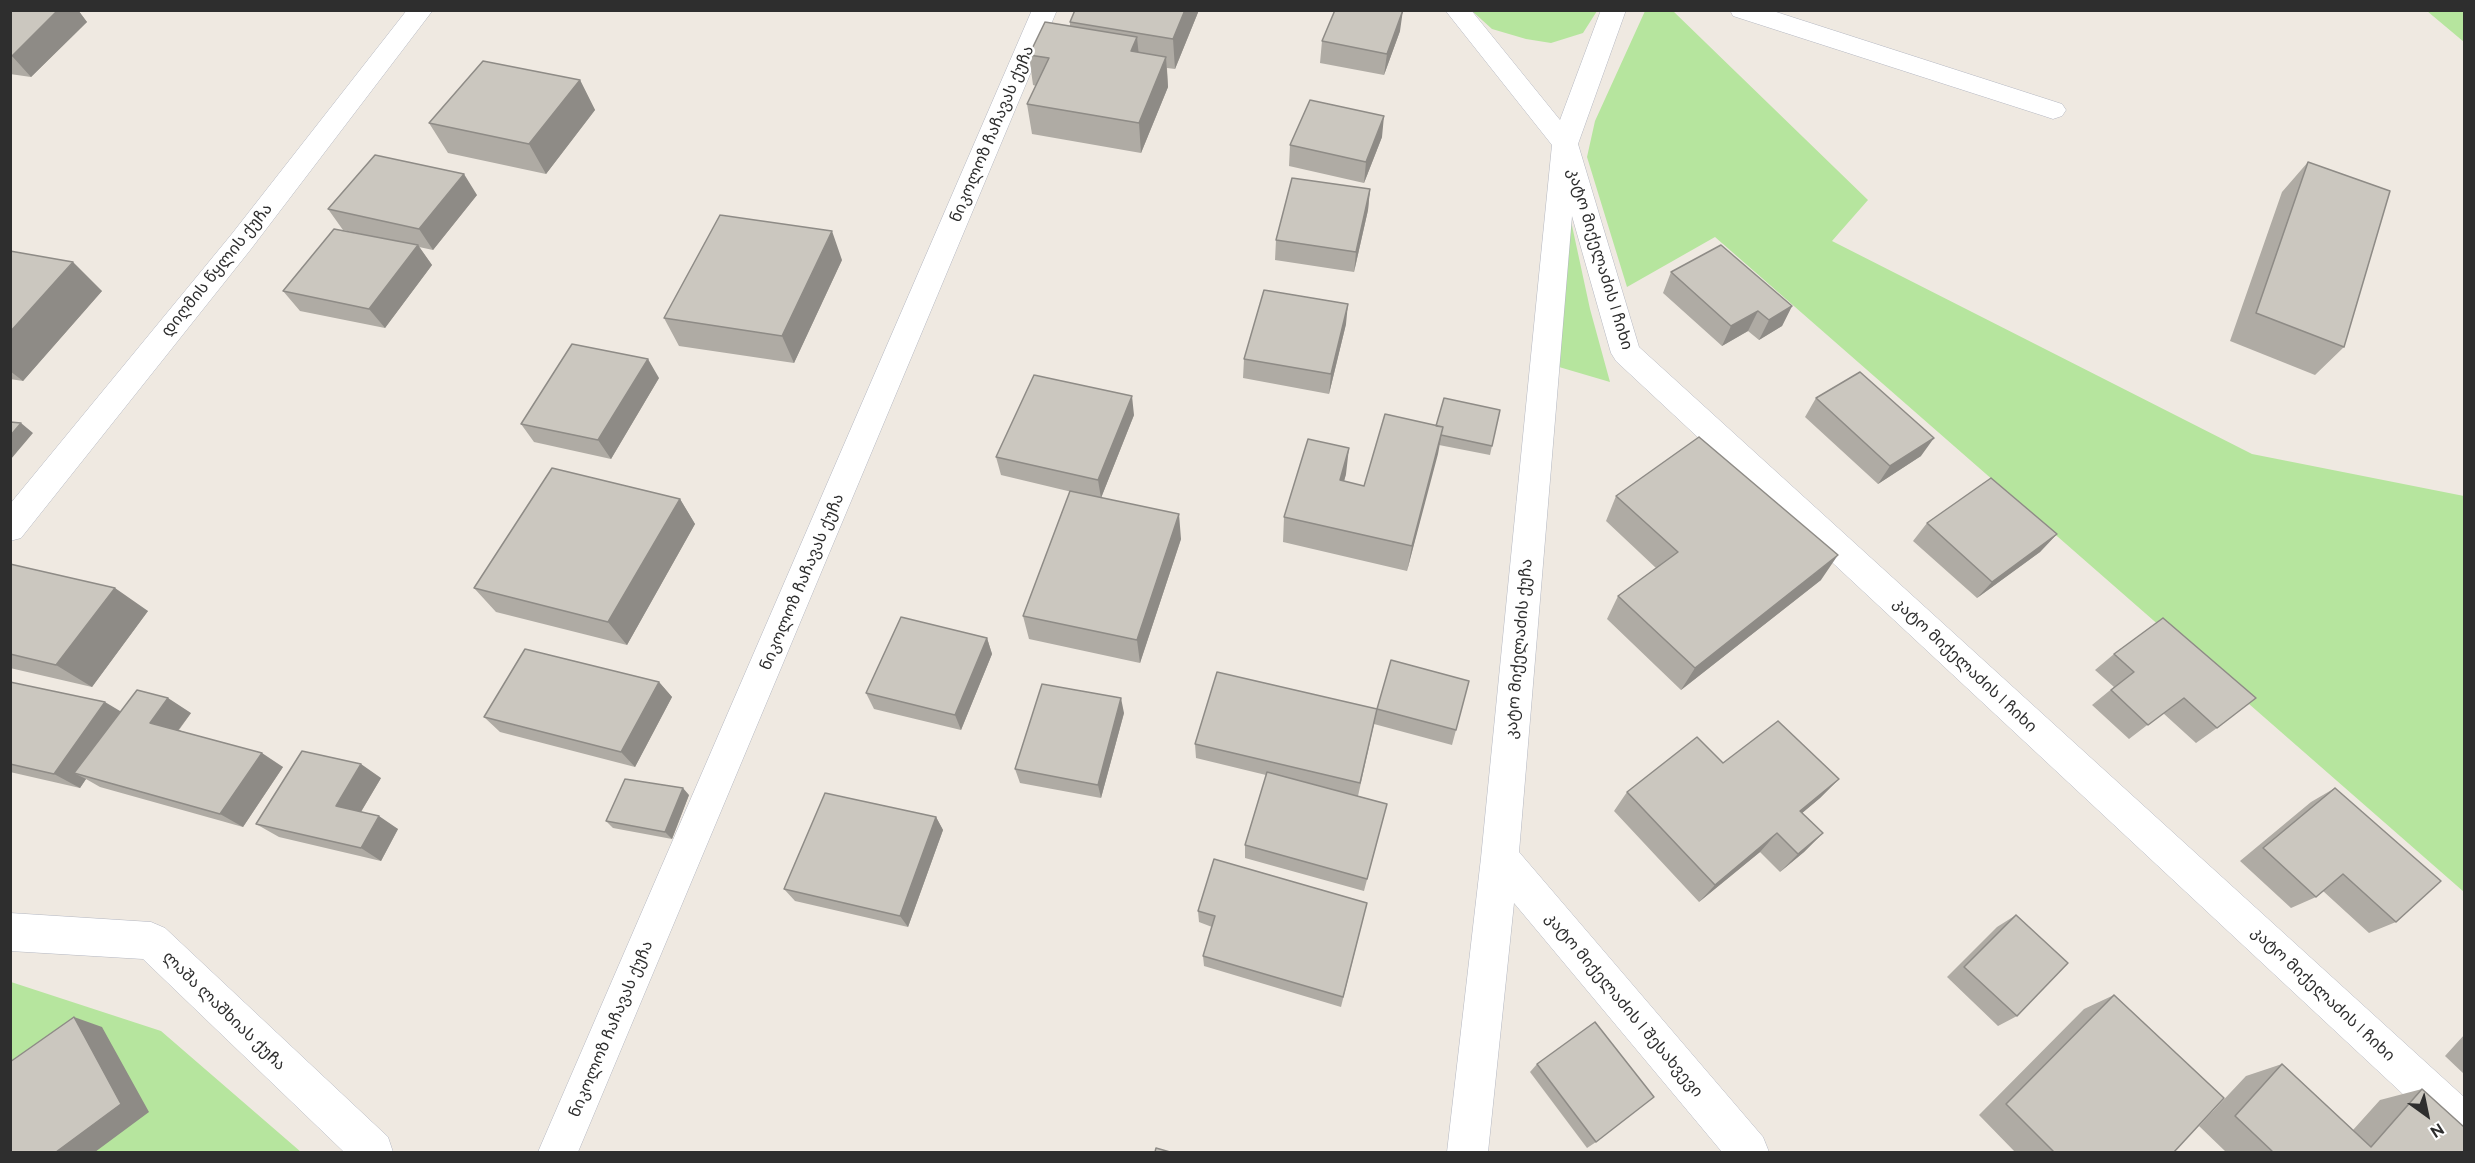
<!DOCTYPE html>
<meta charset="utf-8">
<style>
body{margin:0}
#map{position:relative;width:2475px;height:1163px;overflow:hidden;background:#efe9e1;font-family:Raleway,sans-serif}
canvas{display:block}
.frame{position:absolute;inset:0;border:12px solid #2e2e2e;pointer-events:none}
.north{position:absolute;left:2397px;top:1085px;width:60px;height:60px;-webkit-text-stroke:4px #fff;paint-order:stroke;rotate:147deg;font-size:16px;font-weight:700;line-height:24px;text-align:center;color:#2e2e2e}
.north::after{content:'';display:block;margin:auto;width:21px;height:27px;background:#2e2e2e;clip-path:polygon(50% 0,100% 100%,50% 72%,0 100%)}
</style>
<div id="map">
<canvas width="2475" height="1163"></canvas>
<div class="frame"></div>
<div class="north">N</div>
</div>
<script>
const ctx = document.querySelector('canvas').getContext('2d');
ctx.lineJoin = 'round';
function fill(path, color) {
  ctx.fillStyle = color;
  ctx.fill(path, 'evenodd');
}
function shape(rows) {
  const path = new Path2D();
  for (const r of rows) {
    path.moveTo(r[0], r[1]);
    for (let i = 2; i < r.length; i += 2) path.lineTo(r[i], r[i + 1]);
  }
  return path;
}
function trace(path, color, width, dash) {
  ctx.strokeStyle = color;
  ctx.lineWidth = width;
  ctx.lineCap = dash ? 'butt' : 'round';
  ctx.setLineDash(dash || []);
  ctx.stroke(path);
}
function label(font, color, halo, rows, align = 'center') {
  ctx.font = font + ' Raleway,"Noto Sans Georgian",sans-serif';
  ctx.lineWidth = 5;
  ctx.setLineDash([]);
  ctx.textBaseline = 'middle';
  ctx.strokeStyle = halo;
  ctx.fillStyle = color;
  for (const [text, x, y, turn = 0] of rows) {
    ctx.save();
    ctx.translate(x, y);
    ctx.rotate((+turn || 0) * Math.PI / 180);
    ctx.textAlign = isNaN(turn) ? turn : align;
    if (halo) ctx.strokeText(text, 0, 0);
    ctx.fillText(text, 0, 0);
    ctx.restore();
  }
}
const green = shape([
 [1472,11,1597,11,1583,33,1551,43,1526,39,1492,29],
 [1645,11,1673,11,1868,200,1832,241,2252,454,2464,496,2464,892,1715,237,1627,287,1587,157,1595,121],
 [2427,11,2464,11,2464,42],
 [1571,221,1590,309,1610,382,1559,367],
 [11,982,161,1031,301,1152,11,1152]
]);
const minor = shape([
 [407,10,433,10,251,249,21,538,10,541,10,504,231,235,407,10],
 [1032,10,1057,10,578,1152,538,1152,1032,10],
 [1445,10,1471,10,1560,120,1601,10,1626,10,1578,144,1639,347,2464,1097,2464,1144,2450,1138,1616,361,1611,353,1572,216,1519,852,1763,1137,1769,1152,1722,1152,1514,903,1488,1152,1447,1152,1481,858,1552,145,1445,10],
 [1730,10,1770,10,2062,104,2066,110,2062,116,2053,119,2044,116,1733,16,1730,10],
 [10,913,151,922,165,928,388,1137,393,1152,344,1152,143,959,10,951,10,913]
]);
const wall = shape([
 [10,10,78,10,87,22,31,77,10,74],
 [1075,10,1199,10,1175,69,1167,68,1168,87,1141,153,1032,134,1027,104,1036,86,1033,85,1029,55,1070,26,1070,22],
 [1400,31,1384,75,1320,63,1322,41],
 [580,80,595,110,546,174,448,153,429,123],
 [1382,137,1364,183,1289,166,1290,145],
 [2308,162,2344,347,2315,375,2230,341,2282,192],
 [1370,189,1368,210,1354,272,1275,260,1276,240],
 [477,195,433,250,419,247,432,265,385,328,300,311,283,291,365,235,343,230,328,209],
 [10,251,102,291,23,381,10,379],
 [842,260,794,363,679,346,664,318],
 [1671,272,1792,306,1782,326,1759,340,1748,331,1722,346,1663,293],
 [1346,324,1329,394,1243,378,1244,359],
 [659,378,611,459,534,442,521,424],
 [1816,398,1921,456,1878,484,1805,417],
 [1385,414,1492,446,1490,455,1439,445,1407,571,1283,542,1284,517,1346,474,1344,481,1364,486],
 [1134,415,1101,498,1181,539,1140,663,1029,639,1023,616,1072,492,1001,475,996,457],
 [1616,496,1821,580,1681,690,1607,619,1618,596,1656,568,1606,521],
 [680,499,695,524,627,645,496,612,474,588],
 [1927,523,2057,534,2040,552,1977,598,1913,541],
 [10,564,148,611,92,687,10,668],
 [2163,618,2217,728,2196,743,2163,713,2129,739,2092,705,2114,687,2095,670,2114,654],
 [987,638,992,654,961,730,874,709,866,693],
 [10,682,121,712,191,713,179,730,283,767,243,827,100,787,86,779,80,788,10,772],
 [659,682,672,697,635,767,500,732,484,717],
 [1377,709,1456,730,1452,745,1374,724,1358,796,1387,804,1364,891,1245,858,1245,845,1266,775,1196,758,1195,744],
 [1124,713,1101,798,1020,783,1015,769],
 [1723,763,1839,779,1820,798,1802,813,1823,833,1804,852,1780,872,1760,852,1699,902,1614,811,1627,792],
 [381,778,361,812,398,829,381,861,279,837,256,824],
 [2335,788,2396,922,2369,933,2323,891,2316,897,2291,908,2240,861,2311,802],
 [689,795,672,839,613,828,606,821],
 [936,817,943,830,908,927,795,901,784,889],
 [1367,903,1341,1007,1204,966,1203,956,1212,927,1199,922,1198,911],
 [2016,915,2017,1016,1998,1026,1947,977,1997,927],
 [2114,995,2174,1152,2015,1152,1979,1115,2084,1009],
 [2464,1035,2464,1074,2445,1056],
 [1537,1064,1596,1142,1587,1148,1530,1072],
 [2282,1064,2353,1130,2380,1100,2422,1089,2464,1152,2226,1152,2199,1126,2246,1076]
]);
const shadedWall = shape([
 [58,10,78,10,87,22,31,77,12,56],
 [1185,10,1199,10,1175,69,1173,39],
 [1403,10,1400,31,1384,75,1387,54],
 [1137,37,1140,67,1131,51],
 [1166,57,1168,87,1141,153,1139,123],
 [580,80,595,110,546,174,529,144],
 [1384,116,1382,137,1364,183,1366,162],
 [464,174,477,195,433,250,419,229],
 [1370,189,1368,210,1354,272,1356,252],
 [832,231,842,260,794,363,782,336],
 [418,245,432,265,385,328,369,309],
 [73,262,102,291,23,381,10,371,10,332],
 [1348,304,1346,324,1329,394,1331,374],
 [1792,306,1782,326,1759,340,1769,320],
 [1758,311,1748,331,1722,346,1731,326],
 [648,359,659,378,611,459,598,440],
 [1132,396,1134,415,1101,498,1098,480],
 [21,423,33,433,11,459,10,459,10,436],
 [1443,427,1438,454,1407,571,1412,546],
 [1934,438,1921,456,1878,484,1890,466],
 [1349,448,1346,474,1337,506,1340,480],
 [680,499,695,524,627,645,608,622],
 [1179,514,1181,539,1140,663,1137,640],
 [2057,534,2040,552,1977,598,1992,582],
 [1838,555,1821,580,1681,690,1695,668],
 [115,588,148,611,92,687,56,665],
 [987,638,992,654,961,730,955,715],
 [659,682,672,697,635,767,621,752],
 [168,698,191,713,173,737,150,723],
 [1121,698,1124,713,1101,798,1098,785],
 [105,702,130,717,74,773,86,779,80,788,54,774],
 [262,753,283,767,243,827,220,814],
 [361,764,381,778,356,820,336,806],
 [1839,779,1820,798,1782,830,1800,811],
 [683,788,689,795,672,839,665,832],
 [379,816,398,829,381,861,361,848],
 [936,817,943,830,908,927,900,916],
 [1777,833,1760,852,1699,902,1715,885],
 [1823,833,1804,852,1780,872,1798,854],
 [74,1017,102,1027,149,1112,95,1152,56,1152]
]);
const building = shape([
 [10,10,58,10,12,56,10,56,10,10],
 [1075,10,1185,10,1173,39,1070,22,1075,10],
 [1335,10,1403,10,1387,54,1322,41,1335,10],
 [1045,22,1137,37,1131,51,1166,57,1139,123,1027,104,1049,58,1029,55,1045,22],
 [483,61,580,80,529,144,429,123,483,61],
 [1310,100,1384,116,1366,162,1290,145,1310,100],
 [375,155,464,174,419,229,328,209,375,155],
 [2308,162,2390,191,2344,347,2256,313,2308,162],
 [1292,178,1370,189,1356,252,1276,240,1292,178],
 [720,215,832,231,782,336,664,318,720,215],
 [334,229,418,245,369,309,283,291,334,229],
 [1721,245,1792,306,1769,320,1758,311,1731,326,1671,272,1721,245],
 [10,251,73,262,10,332,10,251],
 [1264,290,1348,304,1331,374,1244,359,1264,290],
 [572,344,648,359,598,440,521,424,572,344],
 [1860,372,1934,438,1890,466,1816,398,1860,372],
 [1034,375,1132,396,1098,480,996,457,1034,375],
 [1444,398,1500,410,1492,446,1441,435,1443,427,1436,426,1444,398],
 [1385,414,1443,427,1412,546,1284,517,1308,439,1349,448,1340,480,1364,486,1385,414],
 [10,422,21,423,10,436,10,422],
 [1699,437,1838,555,1695,668,1618,596,1678,552,1616,496,1699,437],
 [552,468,680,499,608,622,474,588,552,468],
 [1991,478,2057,534,1992,582,1927,523,1991,478],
 [1070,491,1179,514,1137,640,1023,616,1070,491],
 [10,564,115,588,56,665,10,654,10,564],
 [901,617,987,638,955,715,866,693,901,617],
 [2163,618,2256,698,2217,728,2184,698,2148,725,2111,690,2134,672,2114,654,2163,618],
 [525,649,659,682,621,752,484,717,525,649],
 [1391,660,1469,681,1456,730,1377,709,1391,660],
 [1217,672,1377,709,1360,783,1195,744,1217,672],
 [10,682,105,702,54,774,10,764,10,682],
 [1042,684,1121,698,1098,785,1015,769,1042,684],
 [137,690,168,698,150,723,262,753,220,814,74,773,137,690],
 [1778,721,1839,779,1800,811,1823,833,1798,854,1777,833,1715,885,1627,792,1697,737,1723,763,1778,721],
 [302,751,361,764,336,806,379,816,361,848,256,824,302,751],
 [1267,772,1387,804,1367,879,1245,845,1267,772],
 [625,779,683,788,665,832,606,821,625,779],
 [2335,788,2441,881,2396,922,2343,874,2316,897,2263,848,2335,788],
 [825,793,936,817,900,916,784,889,825,793],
 [1214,859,1367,903,1343,997,1203,956,1215,916,1198,911,1214,859],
 [2016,915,2068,963,2017,1016,1964,967,2016,915],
 [2114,995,2224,1098,2174,1152,2054,1152,2006,1104,2114,995],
 [74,1017,121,1104,56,1152,10,1152,10,1062,74,1017],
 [1595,1022,1654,1097,1596,1142,1537,1064,1595,1022],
 [2282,1064,2371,1147,2422,1089,2464,1127,2464,1152,2273,1152,2235,1116,2282,1064],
 [1156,1148,1170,1152,1155,1152,1156,1148]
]);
const streetNames = [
 ["ნიკოლოზ ჩაჩავას ქუჩა",992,134,-67],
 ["კატო მიქელაძის I ჩიხი",1600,259,73],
 ["დიღმის წყლის ქუჩა",217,270,-51],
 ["ნიკოლოზ ჩაჩავას ქუჩა",802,582,-67],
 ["კატო მიქელაძის ქუჩა",1519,649,-85],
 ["კატო მიქელაძის I ჩიხი",1965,665,43],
 ["კატო მიქელაძის I ჩიხი",2323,994,43],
 ["კატო მიქელაძის I შესახვევი",1624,1005,50],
 ["ლაშა ლაშხიას ქუჩა",224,1011,44],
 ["ნიკოლოზ ჩაჩავას ქუჩა",611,1029,-67]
];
fill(green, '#b6e59e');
trace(minor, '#b4b7c1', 1);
fill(minor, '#fff');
fill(wall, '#afaba4');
fill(shadedWall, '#8e8b86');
fill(building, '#cbc7bf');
trace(building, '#8e8b86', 1.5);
label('16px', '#2e2e2e', '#fff', streetNames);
</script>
